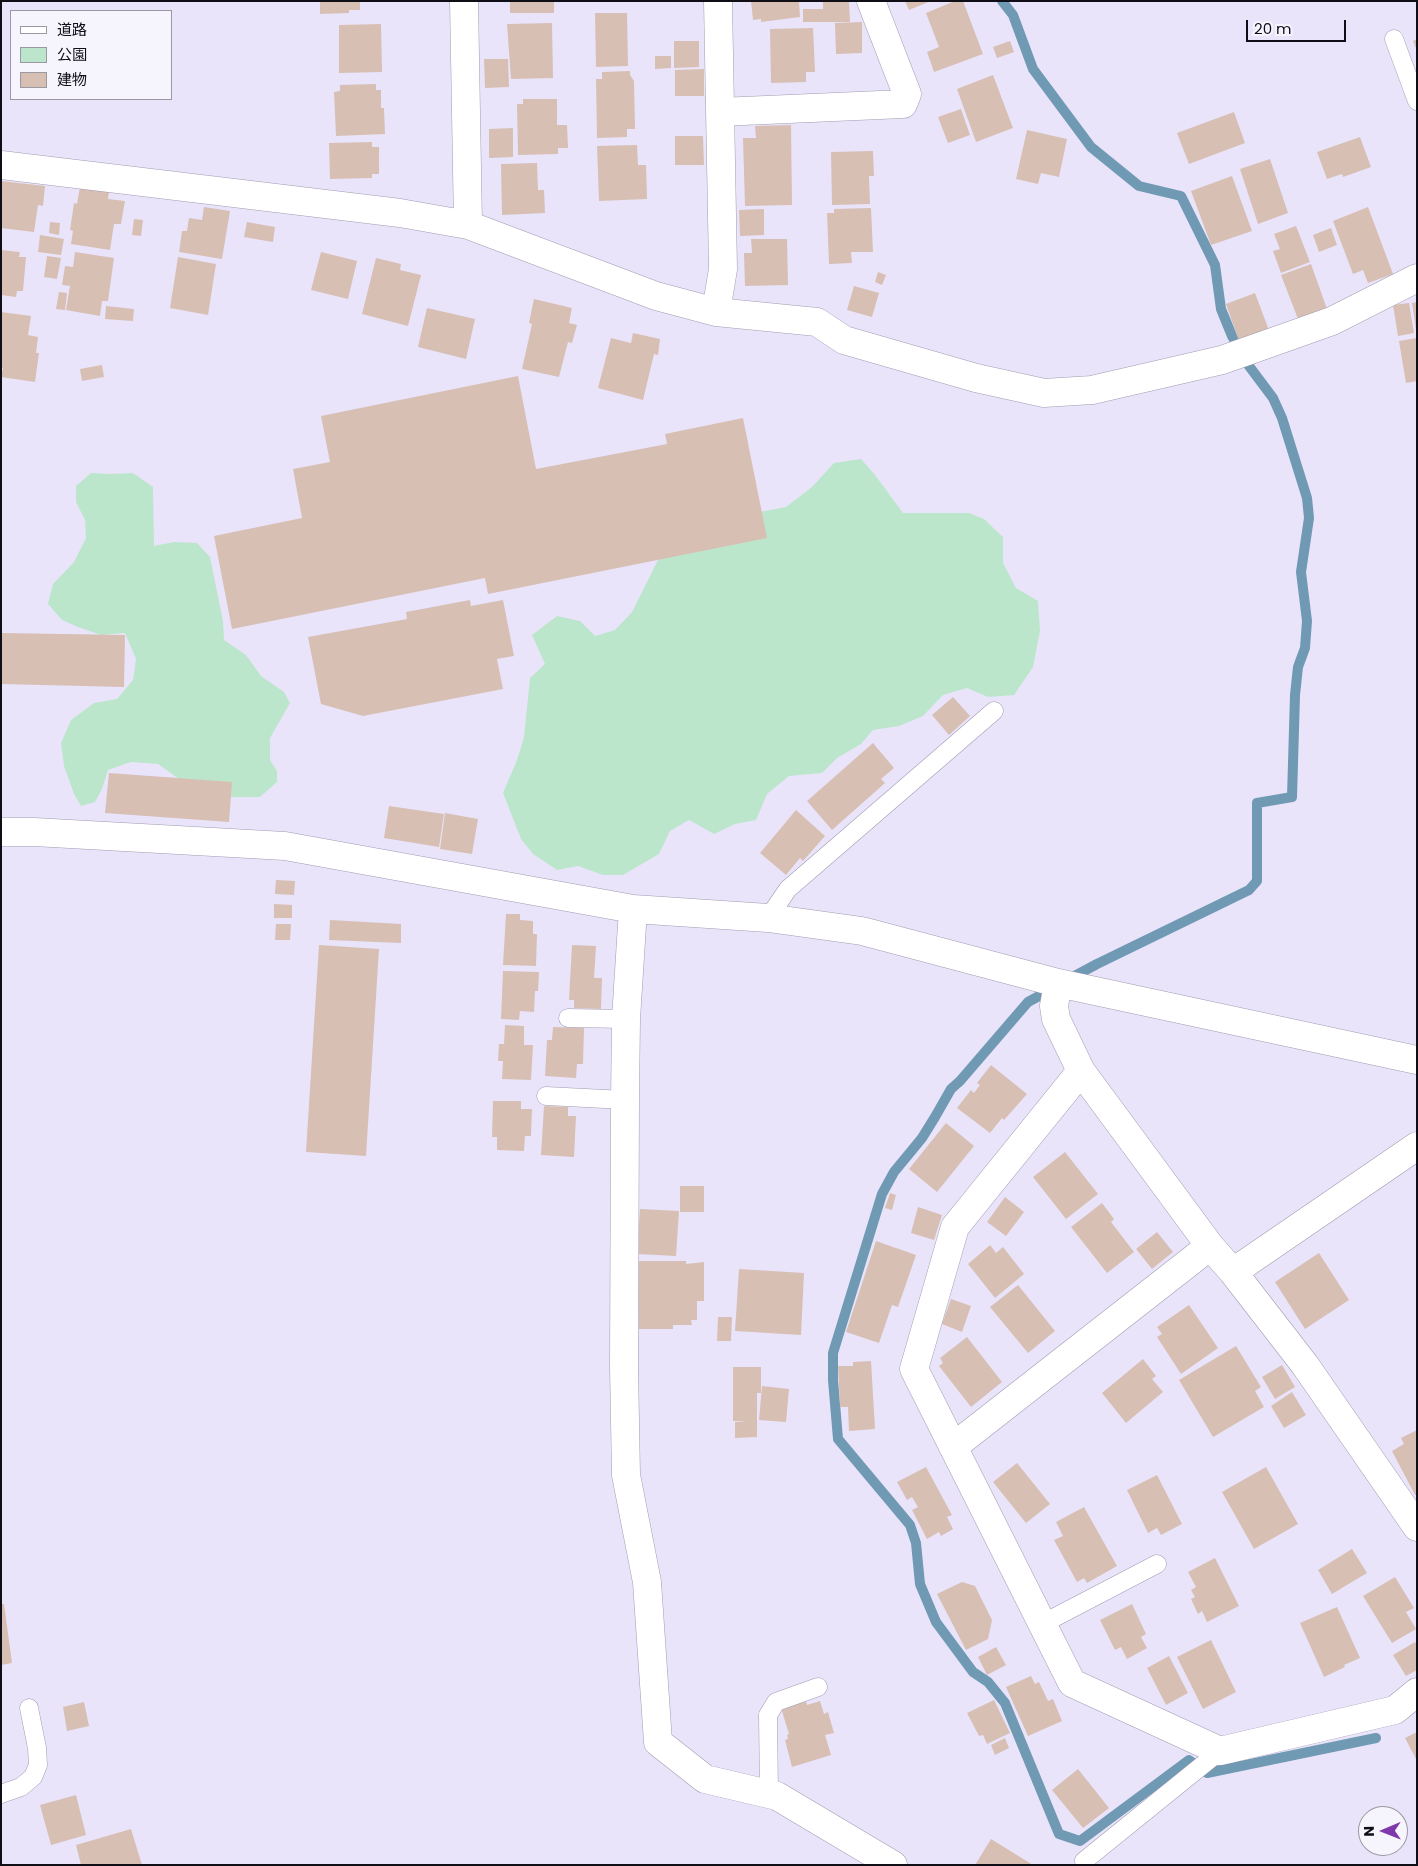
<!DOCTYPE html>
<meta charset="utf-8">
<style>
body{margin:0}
#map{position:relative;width:1418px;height:1866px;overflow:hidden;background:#eae4fb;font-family:Poppins,"Noto Sans JP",sans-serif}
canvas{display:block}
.frame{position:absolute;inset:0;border:2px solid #0f0d15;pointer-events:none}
.legend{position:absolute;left:10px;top:10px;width:162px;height:90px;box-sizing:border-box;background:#f6f4fd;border:1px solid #9a98a0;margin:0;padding:6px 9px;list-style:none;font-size:15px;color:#0f0d15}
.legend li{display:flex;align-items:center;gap:10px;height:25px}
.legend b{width:25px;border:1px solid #9a98a0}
.north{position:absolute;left:1358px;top:1806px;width:50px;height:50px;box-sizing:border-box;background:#f6f4fd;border:1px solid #9a98a0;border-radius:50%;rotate:269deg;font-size:14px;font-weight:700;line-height:20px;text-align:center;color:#0f0d15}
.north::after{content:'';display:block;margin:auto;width:18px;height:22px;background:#7d39ac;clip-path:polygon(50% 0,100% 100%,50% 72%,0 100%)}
.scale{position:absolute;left:1246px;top:20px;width:100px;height:22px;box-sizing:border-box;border:2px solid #0f0d15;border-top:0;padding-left:6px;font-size:15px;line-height:18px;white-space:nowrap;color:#0f0d15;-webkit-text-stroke:4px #f6f4fd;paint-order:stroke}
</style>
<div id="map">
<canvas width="1418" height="1866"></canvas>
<div class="frame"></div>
<ul class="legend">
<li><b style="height:6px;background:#fff"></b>道路</li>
<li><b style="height:14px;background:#bce6cb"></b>公園</li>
<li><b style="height:14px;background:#d7bfb4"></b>建物</li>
</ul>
<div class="north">N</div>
<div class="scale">20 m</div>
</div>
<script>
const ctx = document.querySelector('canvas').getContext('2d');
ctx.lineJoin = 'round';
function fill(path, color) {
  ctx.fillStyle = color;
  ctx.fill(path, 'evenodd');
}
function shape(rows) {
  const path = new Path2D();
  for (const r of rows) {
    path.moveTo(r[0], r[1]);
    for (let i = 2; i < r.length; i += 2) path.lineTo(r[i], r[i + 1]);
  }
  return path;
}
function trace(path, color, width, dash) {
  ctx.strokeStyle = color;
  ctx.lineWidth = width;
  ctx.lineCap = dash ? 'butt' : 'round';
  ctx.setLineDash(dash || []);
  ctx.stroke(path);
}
const green = shape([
 [861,459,875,475,903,513,969,513,984,519,1003,537,1003,563,1016,588,1038,601,1040,631,1033,667,1014,695,988,697,967,688,943,695,923,716,899,726,873,730,861,744,837,758,822,773,789,776,767,794,756,820,735,824,714,834,689,820,670,831,659,854,623,875,603,875,578,866,557,870,533,854,521,839,503,793,517,760,524,737,530,678,545,664,532,635,557,616,580,621,595,636,615,630,632,612,667,542,749,514,786,507,812,487,834,463],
 [91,473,111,474,133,473,153,487,154,546,174,542,197,543,210,557,223,621,224,640,246,655,261,676,284,692,290,703,270,738,270,760,277,771,277,782,260,797,232,797,206,782,179,779,158,764,131,762,108,770,102,789,95,802,81,806,74,794,64,766,61,743,71,720,94,703,117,699,133,680,136,659,125,633,101,635,78,627,62,620,48,604,53,584,74,562,86,538,85,520,76,502,76,486]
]);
const stream = shape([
 [1002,1,1013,15,1033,69,1091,147,1139,186,1181,196,1215,265,1221,309,1232,336,1249,366,1273,398,1282,418,1307,498,1309,518,1301,572,1307,621,1305,648,1298,667,1295,695,1292,797,1257,803,1257,881,1249,890,1097,964,1069,979],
 [1054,988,1028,1002,960,1081,951,1089,935,1117,922,1138,894,1172,882,1194,833,1353,833,1380,838,1439,910,1525,916,1543,920,1584,936,1622,973,1672,988,1682,1005,1703,1059,1834,1080,1841,1189,1760,1207,1773,1376,1738]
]);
const building = shape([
 [320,1,360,1,360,10,349,10,349,13,320,14],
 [510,1,554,1,554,13,510,13],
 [751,1,799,1,800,17,761,22,761,19,753,20],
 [823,1,849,1,850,22,803,22,803,9,823,9],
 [905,1,931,1,909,10],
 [955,1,963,1,983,54,934,72,927,52,939,47,926,13],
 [595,13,627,13,628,66,596,67],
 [862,22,862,53,836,54,835,23],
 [552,23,553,78,511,79,507,24],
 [381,24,382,72,339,73,339,25],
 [813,28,815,72,806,72,806,82,771,83,770,29],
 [1417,39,1417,51,1413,41],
 [674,41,699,41,699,67,674,68],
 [1010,41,1014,52,997,58,993,47],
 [655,56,671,56,671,68,655,69],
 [484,59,508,59,509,87,485,88],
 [704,69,704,96,675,96,675,70],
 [630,71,630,75,634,81,635,129,627,129,627,137,597,138,596,79,602,79,602,72],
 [993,75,1013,128,976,142,957,89],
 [376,84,376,90,381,90,381,108,384,108,385,134,336,136,334,92,340,91,340,85],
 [523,99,557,99,557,125,567,125,568,148,558,148,558,154,518,155,517,104,523,104],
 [961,109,970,135,948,143,938,117],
 [1234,112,1245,143,1189,164,1177,133],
 [791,125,792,205,745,206,743,138,756,138,755,126],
 [513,128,513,157,489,158,489,129],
 [1027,130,1067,139,1059,177,1041,173,1038,184,1016,179],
 [675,136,703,136,704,165,675,165],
 [1360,137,1371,167,1343,177,1342,174,1327,179,1317,152],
 [372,142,372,147,379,147,379,174,372,174,372,178,330,179,329,143],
 [637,145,638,165,646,165,647,199,599,201,597,146],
 [873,151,874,176,869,176,870,204,832,205,831,152],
 [1270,159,1288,213,1258,224,1240,169],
 [537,163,538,190,544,190,545,213,502,215,501,164],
 [1232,176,1252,231,1211,245,1191,191],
 [1,181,45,186,43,206,38,205,34,232,1,228],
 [80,187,109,191,108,199,125,201,121,224,114,224,110,250,71,244,73,231,70,230,74,203,77,204],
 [204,207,230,211,222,259,179,252,182,231,187,231,189,218,202,220],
 [1368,207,1393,274,1368,283,1363,270,1353,274,1333,221],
 [871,208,873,252,851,252,852,263,829,264,827,213,834,213,834,209],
 [764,209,764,235,740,236,739,210],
 [134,219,143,220,141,236,132,235],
 [50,222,60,223,59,235,49,233],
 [247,222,275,227,273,242,244,237],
 [1296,226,1310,262,1281,273,1273,251,1280,249,1274,234],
 [1331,228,1337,245,1319,252,1313,235],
 [40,235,64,239,61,255,38,252],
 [751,239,787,239,788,285,745,286,744,253,752,253],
 [1,250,20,252,19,257,26,257,23,291,17,291,16,297,1,295],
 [75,252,114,258,108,301,102,301,100,316,66,310,70,286,62,285,65,266,73,267],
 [321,252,357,261,348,299,311,290],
 [47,256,61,258,57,279,44,277],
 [178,257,216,264,208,315,170,308],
 [376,258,401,264,400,270,421,275,408,326,362,314],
 [1311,264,1327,309,1298,319,1281,275],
 [878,272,886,275,882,285,875,282],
 [854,286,879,293,872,317,847,310],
 [59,292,67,293,65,310,56,309],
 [1255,293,1270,333,1240,344,1226,304],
 [534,299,572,308,569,323,577,325,572,343,568,342,559,377,522,369,532,324,529,323],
 [1417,302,1417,330,1416,330,1412,303],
 [1409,303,1414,333,1398,336,1393,305],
 [106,306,134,309,133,321,105,319],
 [427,308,475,319,466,359,418,347],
 [1,312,31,316,28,335,38,337,36,353,39,353,35,382,1,377,3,368,1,367],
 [633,333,660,339,658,355,654,354,643,400,598,388,611,338,631,343],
 [1417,338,1417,381,1406,383,1399,341],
 [102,365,104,377,82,381,80,369],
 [518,376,536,469,667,444,665,434,743,418,767,538,488,594,485,578,232,629,214,536,302,518,293,469,330,462,321,416],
 [470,600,471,606,503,600,514,656,497,659,503,689,363,716,321,704,308,637,407,619,406,612],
 [1,633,125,635,124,687,1,684],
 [953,697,970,716,949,735,932,715],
 [873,743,894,768,881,779,885,783,832,830,807,801],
 [109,773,232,782,229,822,105,813],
 [389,806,444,814,439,847,384,838],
 [796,810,825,836,803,861,800,858,786,875,760,853],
 [445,813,478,819,472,854,440,849],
 [276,880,295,881,294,895,275,894],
 [274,904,292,905,292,918,274,918],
 [506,914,520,914,520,920,533,921,533,934,537,934,536,966,503,965],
 [330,920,401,924,401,943,329,940],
 [276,924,291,924,290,940,275,940],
 [319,945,379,949,366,1156,306,1152],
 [572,945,596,946,594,978,602,978,601,1009,574,1008,574,1000,569,1000],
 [503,971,539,972,538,991,535,991,534,1012,520,1011,519,1020,501,1019],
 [505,1025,524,1026,524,1045,533,1045,531,1080,502,1079,503,1061,498,1061,499,1044,504,1044],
 [553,1027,584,1028,583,1064,577,1064,576,1078,545,1076,547,1040,552,1040],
 [991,1065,1027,1094,1004,1120,1002,1118,990,1133,957,1108,971,1090,974,1093,980,1085,977,1083],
 [493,1101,521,1101,521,1109,532,1109,531,1136,525,1136,524,1151,497,1150,497,1137,492,1137],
 [544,1106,568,1107,568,1116,576,1116,574,1157,541,1155],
 [946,1123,974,1146,937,1192,909,1169],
 [1065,1152,1098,1194,1066,1219,1033,1177],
 [680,1186,704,1186,704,1212,680,1212],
 [890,1193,896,1195,892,1210,885,1208],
 [1005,1197,1024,1212,1006,1236,987,1222],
 [1102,1203,1114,1219,1111,1222,1134,1252,1107,1273,1071,1227],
 [918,1207,942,1215,934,1240,911,1233],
 [640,1209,679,1211,676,1256,637,1254],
 [1157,1232,1173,1252,1152,1269,1136,1249],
 [876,1241,916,1255,898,1307,892,1305,879,1343,846,1332],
 [990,1245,996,1253,1003,1247,1024,1274,995,1298,968,1264],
 [1319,1253,1349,1300,1305,1329,1275,1282],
 [637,1261,686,1261,686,1264,704,1262,704,1301,697,1301,697,1320,691,1320,692,1325,673,1325,673,1329,639,1329],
 [739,1269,804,1273,801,1335,735,1331],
 [1018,1285,1055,1331,1028,1353,990,1307],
 [951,1299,971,1306,962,1332,942,1324],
 [1189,1305,1218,1348,1181,1374,1157,1337,1162,1334,1157,1327],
 [718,1317,732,1317,731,1341,717,1341],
 [967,1337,1002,1382,971,1407,939,1366,943,1363,940,1358],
 [1236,1346,1261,1387,1255,1391,1264,1407,1213,1437,1179,1380],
 [1143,1359,1156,1376,1152,1379,1163,1392,1126,1423,1102,1393],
 [871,1361,875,1429,849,1431,848,1407,840,1407,838,1366,853,1366,853,1362],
 [1282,1365,1295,1387,1275,1399,1262,1377],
 [733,1367,761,1367,761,1393,757,1393,757,1437,735,1438,735,1422,747,1421,733,1421],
 [762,1386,789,1389,786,1422,759,1420],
 [1292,1392,1306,1415,1284,1428,1271,1406],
 [1417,1430,1417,1494,1415,1495,1392,1451,1404,1444,1401,1438],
 [1017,1463,1050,1504,1026,1523,993,1482],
 [926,1467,952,1515,947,1517,953,1529,941,1536,939,1532,927,1539,912,1510,918,1507,912,1497,907,1500,897,1482],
 [1266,1467,1298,1524,1254,1549,1222,1492],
 [1157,1475,1182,1524,1161,1535,1157,1528,1148,1533,1127,1490],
 [1084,1507,1117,1566,1087,1583,1084,1578,1077,1582,1054,1540,1063,1536,1056,1522],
 [1352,1549,1367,1573,1332,1594,1318,1570],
 [1215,1558,1239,1606,1207,1622,1202,1611,1198,1614,1191,1599,1195,1597,1191,1590,1196,1587,1188,1572],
 [1395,1577,1414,1608,1406,1612,1416,1629,1392,1643,1363,1596],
 [962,1582,975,1586,992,1620,988,1639,966,1650,937,1594],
 [1,1604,4,1604,12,1663,1,1665],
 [1132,1604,1146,1634,1141,1637,1147,1648,1127,1659,1121,1647,1115,1650,1100,1620],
 [1337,1607,1360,1658,1344,1665,1345,1667,1324,1677,1300,1623],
 [1211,1640,1236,1692,1203,1709,1177,1657],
 [1415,1642,1417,1645,1417,1670,1406,1676,1393,1655],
 [996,1647,1006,1665,987,1675,978,1657],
 [1169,1656,1188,1693,1166,1705,1147,1668],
 [1031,1676,1035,1684,1039,1682,1048,1701,1053,1699,1062,1721,1028,1736,1006,1687],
 [994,1700,1010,1733,987,1744,983,1735,979,1736,967,1713],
 [806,1701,807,1705,820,1701,824,1714,828,1712,834,1733,825,1735,831,1755,792,1767,785,1740,788,1739,787,1735,789,1734,781,1708],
 [84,1702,89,1726,67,1731,63,1707],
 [1417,1732,1417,1761,1405,1738],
 [1005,1738,1009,1748,995,1755,991,1745],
 [1078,1769,1109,1808,1083,1828,1052,1790],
 [76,1795,86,1835,51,1845,40,1805],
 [131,1829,142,1865,81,1865,76,1845],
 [991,1839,1033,1865,975,1865]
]);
const service = shape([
 [1394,39,1417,101],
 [768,918,788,889,994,711],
 [568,1018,626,1019],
 [546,1096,625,1100],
 [1042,1624,1157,1564],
 [1,1794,21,1787,33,1777,38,1765,37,1748,29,1708],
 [769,1794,768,1715,776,1702,818,1687],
 [1085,1865,1084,1861,1220,1751]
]);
const minor = shape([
 [464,1,468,225],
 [720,112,903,104,907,94,871,1],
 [1,165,400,213,468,225,656,296,716,312,817,322,844,340,976,378,1044,393,1092,390,1222,360,1332,321,1417,278],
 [716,312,723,269,718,1],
 [1,832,34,832,285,846,633,909,768,918,862,931,1058,983,1417,1060],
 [633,909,626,1019,625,1100,624,1367,626,1475,647,1582,658,1742,705,1779,777,1796,893,1865],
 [1058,983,1054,1006,1056,1019,1081,1071,1210,1246,1233,1272,1305,1365,1417,1527],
 [1081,1071,955,1227,914,1369,1072,1683,1220,1751,1395,1710,1417,1692],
 [1233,1272,1417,1146],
 [953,1447,1210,1246]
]);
fill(green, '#bce6cb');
trace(stream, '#7099b4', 10);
fill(building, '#d7bfb4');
trace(service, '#a09bb0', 19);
trace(minor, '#a09bb0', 29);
trace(service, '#fff', 18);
trace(minor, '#fff', 28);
</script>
